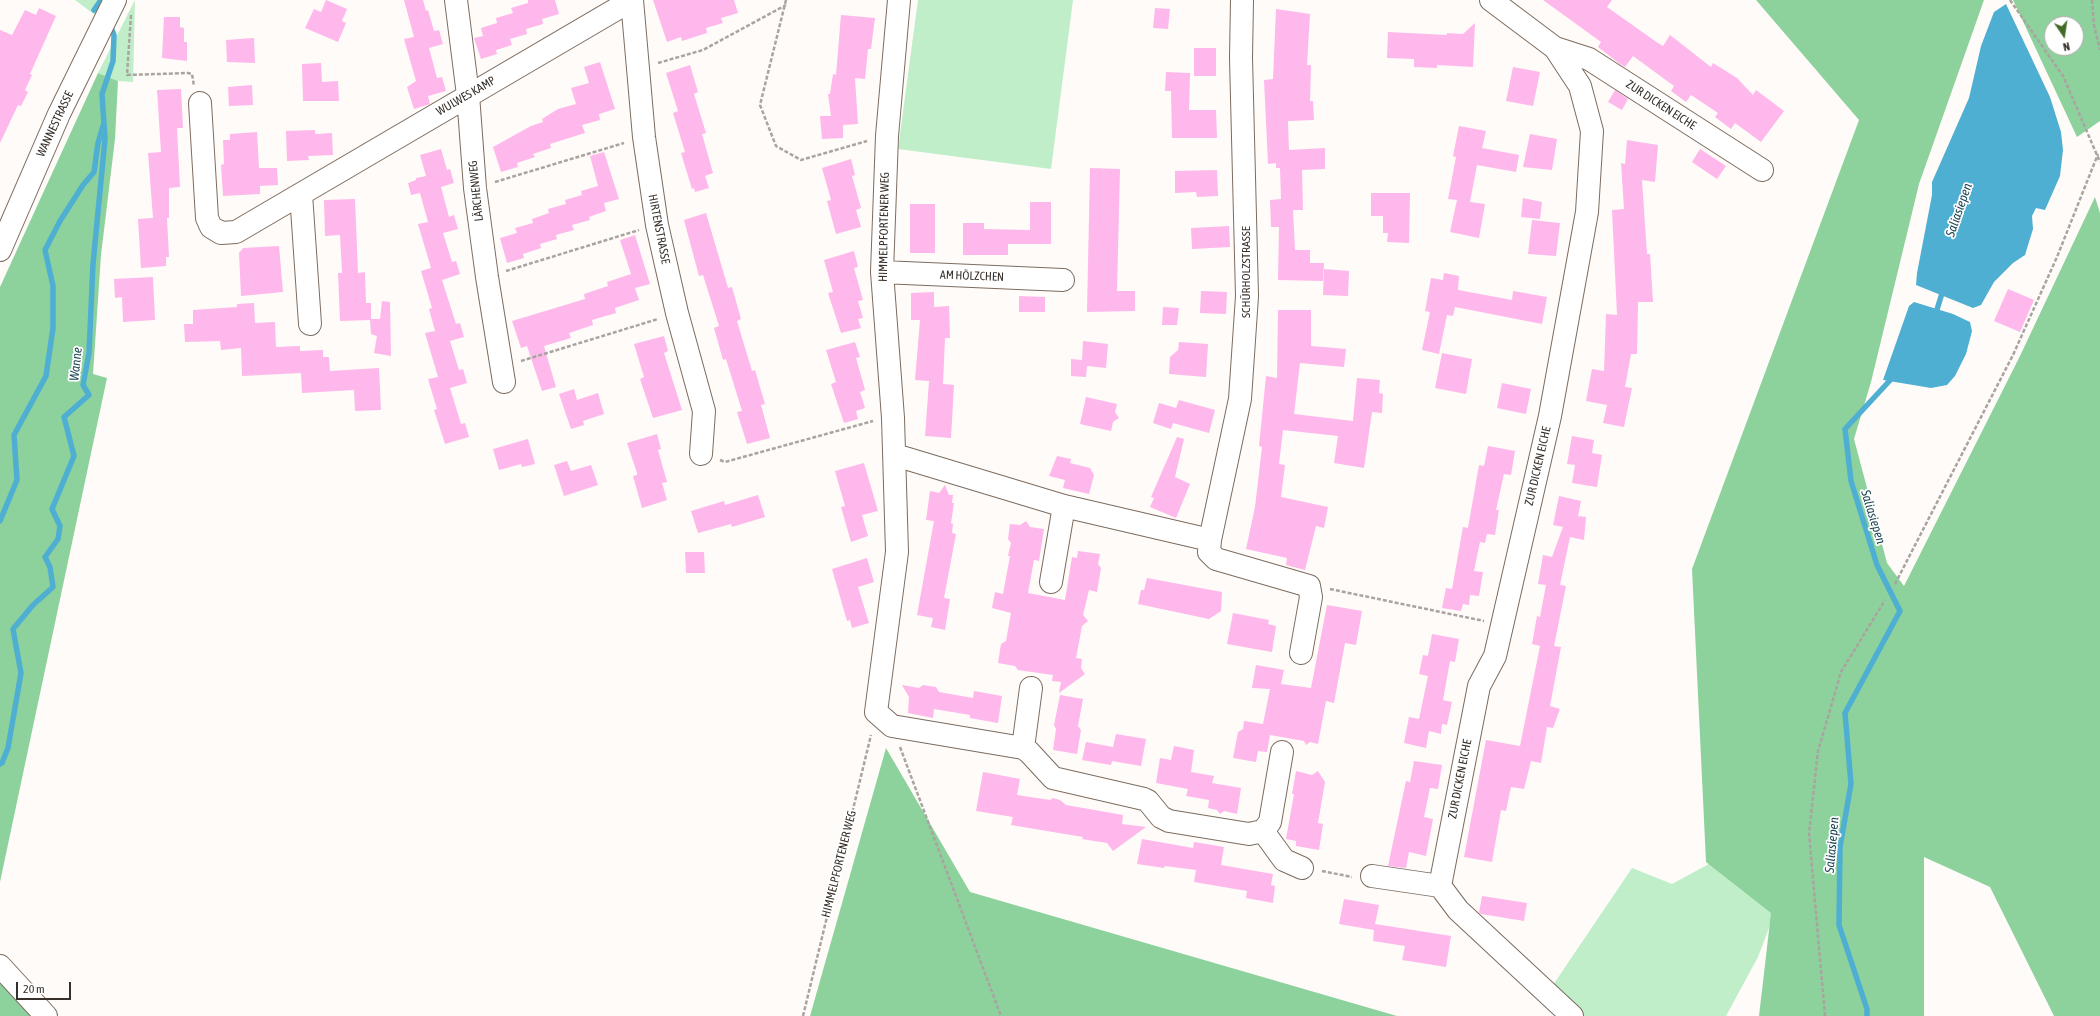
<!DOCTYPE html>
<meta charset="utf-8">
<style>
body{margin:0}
#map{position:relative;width:2100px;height:1016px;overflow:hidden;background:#fffbf8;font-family:"Asap Condensed",sans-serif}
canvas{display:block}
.north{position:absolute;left:2044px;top:16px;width:40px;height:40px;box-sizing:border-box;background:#fff;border:1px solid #afacaa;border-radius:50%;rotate:167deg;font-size:11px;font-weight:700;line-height:16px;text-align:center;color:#37302a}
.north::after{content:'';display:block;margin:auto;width:14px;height:18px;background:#436b27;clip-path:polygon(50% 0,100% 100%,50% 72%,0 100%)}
.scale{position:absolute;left:16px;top:982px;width:55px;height:18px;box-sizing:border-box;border:2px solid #37302a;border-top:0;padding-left:5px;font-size:12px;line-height:14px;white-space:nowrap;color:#37302a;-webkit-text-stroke:3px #fff;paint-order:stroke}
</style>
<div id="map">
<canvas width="2100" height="1016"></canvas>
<div class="north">N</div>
<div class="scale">20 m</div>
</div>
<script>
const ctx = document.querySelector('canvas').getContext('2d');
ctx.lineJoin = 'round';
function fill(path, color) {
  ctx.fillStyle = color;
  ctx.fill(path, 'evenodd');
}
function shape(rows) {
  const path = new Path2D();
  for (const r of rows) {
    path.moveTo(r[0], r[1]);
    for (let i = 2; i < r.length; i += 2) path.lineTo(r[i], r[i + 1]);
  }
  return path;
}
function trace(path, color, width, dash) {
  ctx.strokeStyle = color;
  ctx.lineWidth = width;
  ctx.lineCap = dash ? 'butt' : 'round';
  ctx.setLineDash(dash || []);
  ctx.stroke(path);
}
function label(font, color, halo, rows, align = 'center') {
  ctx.font = font + ' "Asap Condensed",sans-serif';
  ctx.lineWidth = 3.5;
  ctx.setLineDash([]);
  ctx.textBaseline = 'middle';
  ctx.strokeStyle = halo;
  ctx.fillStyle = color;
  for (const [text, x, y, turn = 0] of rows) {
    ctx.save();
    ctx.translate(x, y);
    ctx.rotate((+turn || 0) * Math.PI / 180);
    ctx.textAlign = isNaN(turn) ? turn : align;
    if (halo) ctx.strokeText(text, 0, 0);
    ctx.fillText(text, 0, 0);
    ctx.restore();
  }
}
const green = shape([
 [75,0,102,0,95,15],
 [135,0,133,82,118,81,98,73],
 [918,0,1073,0,1051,169,898,149],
 [1718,859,1775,903,1769,928,1758,957,1726,1016,1585,1016,1551,988,1632,868,1672,884]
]);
const forest = shape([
 [1756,0,1984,0,1919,184,1871,382,1854,439,1887,563,1904,586,2019,358,2095,197,2100,213,2100,1016,2054,1016,1990,887,1924,857,1924,1016,1759,1016,1771,913,1706,862,1692,569,1859,120],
 [2013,0,2100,0,2100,121,2077,137],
 [2052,24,2076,24,2076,48,2052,48],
 [98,73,118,81,115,139,101,255,93,374,107,378,0,882,0,287],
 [886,748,970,892,1397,1016,810,1016],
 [0,974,39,1016,0,1016]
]);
const water = shape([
 [2006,4,2050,97,2061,132,2063,150,2060,176,2045,210,2036,208,2032,216,2033,229,2025,255,2013,263,1994,282,1981,305,1973,308,1916,285,1917,273,1932,195,1932,182,1969,98,1981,46,1994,12],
 [1914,302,1953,314,1970,322,1972,331,1966,354,1955,376,1947,385,1931,388,1883,380,1909,306]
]);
const stream = shape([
 [94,10,101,0],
 [1935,316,1943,290],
 [0,521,17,480,14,435,46,376,53,328,53,286,45,250,60,221,83,185,94,172,98,143,103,126],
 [0,764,2,763,8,748,21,673,13,629,33,605,53,587,50,567,45,557,58,539,60,526,52,509,74,456,64,417,89,395,83,385,89,353,93,264,105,139,102,94,113,61,114,35,110,25],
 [1867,1016,1867,1009,1839,925,1840,847,1851,784,1845,713,1900,611,1877,565,1851,481,1845,429,1894,376]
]);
const building = shape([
 [326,0,347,9,342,21,346,23,338,42,305,28,314,9,321,12],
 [404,0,423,0,426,11,428,10,434,31,439,30,443,44,429,48,437,78,442,77,446,91,428,96,430,104,414,109,407,87,416,81,404,39,414,37],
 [528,0,555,0,559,14,542,19,543,24,526,29,527,34,510,39,512,45,496,50,497,54,481,59,474,38,483,36,481,28,497,23,496,18,513,13,511,8,528,3],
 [653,0,734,0,738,13,721,18,723,23,706,28,707,33,682,41,681,37,667,42],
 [1543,0,1612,0,1607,7,1655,41,1663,46,1670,35,1711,67,1713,63,1737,78,1753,95,1756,90,1784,111,1761,142,1735,123,1731,129,1715,117,1718,113,1691,95,1686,102,1671,91,1674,86,1633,56,1625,67,1620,64,1598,47,1601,42],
 [39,8,56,16,30,74,32,75,25,90,28,92,21,106,18,105,0,143,0,30,12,35,25,10,36,15],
 [1155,8,1170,9,1168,29,1153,28],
 [1276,9,1310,14,1307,65,1311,65,1310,101,1313,101,1314,120,1288,121,1289,150,1325,148,1325,169,1302,170,1303,210,1293,210,1295,250,1310,250,1310,263,1324,263,1323,281,1278,280,1279,227,1271,227,1270,200,1281,199,1280,168,1276,168,1276,163,1268,164,1264,80,1273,79],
 [841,15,875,18,871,49,868,49,865,79,855,78,858,124,843,125,843,138,822,139,820,116,831,116,828,94,830,94,833,74,836,75],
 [164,17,180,17,180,27,184,28,184,42,187,42,187,61,162,58],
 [1475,23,1473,67,1437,65,1437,68,1414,67,1414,59,1387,58,1388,32,1447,35,1447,33,1463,34],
 [254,38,255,63,227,62,226,40],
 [1194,48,1216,48,1216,76,1194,76],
 [600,62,615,109,599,114,600,120,582,125,585,133,550,144,551,148,533,154,535,157,517,163,518,167,501,172,493,147,531,126,543,122,542,119,558,109,576,104,571,88,589,83,584,67],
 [321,63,322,82,338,81,339,101,303,101,302,64],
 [690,65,698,92,694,94,706,133,702,134,713,173,705,176,709,188,695,192,694,188,692,189,681,153,685,152,673,113,678,111,666,73],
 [1513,67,1540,72,1533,106,1506,101],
 [1166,72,1190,73,1189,110,1216,110,1217,138,1172,138,1171,91,1165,91],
 [252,85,253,105,229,106,228,87],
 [181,89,183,128,177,128,180,187,169,188,169,218,167,218,169,257,166,257,166,266,141,268,138,219,153,218,148,153,161,152,157,90],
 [1615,90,1628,99,1622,110,1608,102],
 [1459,126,1486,131,1482,148,1519,155,1516,172,1477,165,1470,202,1485,204,1479,238,1450,232,1457,200,1448,199,1456,157,1453,156],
 [315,130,315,134,332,133,333,155,308,156,309,160,287,161,286,131],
 [257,132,259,168,277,168,278,185,260,186,260,194,223,196,221,165,224,164,223,140,230,140,230,134],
 [1530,134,1557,139,1552,170,1523,167],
 [1627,140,1658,145,1655,182,1642,180,1647,254,1650,254,1653,302,1638,302,1637,354,1631,354,1625,387,1632,388,1624,427,1603,423,1607,405,1586,401,1592,369,1604,371,1606,314,1617,315,1612,210,1624,209,1621,163,1625,164],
 [441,149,447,170,450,169,454,183,441,187,449,217,454,215,458,229,443,233,452,262,456,261,460,274,442,280,456,324,460,323,464,337,450,341,459,370,463,369,467,383,450,388,461,424,465,423,469,437,445,444,434,410,437,409,428,379,438,377,425,333,435,331,429,309,432,308,421,271,431,268,418,224,428,222,420,193,411,195,408,183,416,180,416,178,426,176,420,155],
 [1700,149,1726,166,1717,179,1692,162],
 [604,152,619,199,604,203,606,211,589,217,590,220,572,225,574,230,556,235,557,239,540,244,541,248,523,254,524,258,507,263,500,238,517,233,515,228,533,223,532,219,549,213,548,209,566,204,565,200,582,195,581,191,598,186,590,156],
 [851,159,855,175,852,176,861,208,856,210,861,227,836,234,827,201,831,200,822,168],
 [1090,168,1120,169,1117,291,1135,291,1135,311,1087,312],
 [1217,170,1218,196,1197,197,1196,192,1175,193,1175,171],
 [1371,193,1410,193,1409,243,1387,242,1388,233,1383,233,1383,216,1371,216],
 [1523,198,1542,202,1540,219,1521,217],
 [355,199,358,273,365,272,366,303,371,303,371,319,380,319,382,301,390,302,391,356,374,353,377,336,371,334,370,320,340,321,338,273,342,273,340,235,325,236,324,200],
 [1030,202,1051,202,1051,244,1008,244,1008,255,963,255,963,223,984,223,984,229,1030,230],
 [910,204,935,204,935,253,910,253],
 [706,213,728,288,732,287,741,319,737,321,752,371,755,370,765,404,761,405,770,438,747,444,737,412,742,411,726,359,723,360,714,328,719,326,703,275,699,276,684,220],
 [1532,220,1560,223,1556,256,1528,254],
 [1229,226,1230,247,1192,249,1191,228],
 [635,235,650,284,635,288,639,300,615,308,616,313,592,320,593,325,569,333,571,338,544,346,556,387,542,391,527,346,521,348,512,321,585,299,584,294,608,286,607,282,631,274,620,240],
 [279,246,283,292,241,296,239,253,243,248],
 [854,251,858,267,854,268,863,300,858,301,863,318,858,319,861,328,841,333,828,293,833,292,824,260],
 [1324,269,1349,271,1348,296,1323,295],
 [1444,273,1459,276,1458,290,1512,300,1513,291,1547,297,1542,324,1455,307,1453,316,1447,315,1439,354,1422,350,1430,312,1425,311,1431,278,1443,280],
 [153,277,155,320,123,322,122,297,115,298,114,279],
 [2008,289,2034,300,2020,332,1994,321],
 [1201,291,1227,292,1226,314,1200,313],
 [934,292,934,307,949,306,950,338,945,338,943,384,954,385,951,438,925,436,929,381,915,380,920,320,911,320,911,293],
 [1019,296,1045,297,1045,312,1019,312],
 [254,303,255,323,275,322,276,347,300,346,300,351,323,350,323,357,329,357,330,371,379,368,381,410,355,411,354,390,302,393,301,373,242,376,241,348,221,350,220,341,185,342,184,324,193,324,193,310,237,307,237,304],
 [1163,307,1179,308,1177,325,1162,325],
 [1278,310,1311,310,1311,346,1346,349,1344,367,1300,363,1294,414,1353,421,1357,378,1380,380,1379,393,1383,394,1382,413,1372,412,1364,468,1334,463,1338,436,1283,430,1279,464,1285,465,1281,497,1328,507,1324,528,1316,526,1305,570,1286,565,1287,558,1246,549,1255,507,1262,447,1259,446,1266,376,1277,378],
 [664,336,668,351,664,353,682,410,653,418,640,379,644,377,634,344],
 [1083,341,1108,344,1106,368,1087,366,1086,377,1071,376,1071,359,1082,360],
 [855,342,860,357,856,358,865,390,860,392,865,408,856,411,858,419,844,423,831,384,836,382,826,350],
 [1179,342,1208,344,1206,377,1169,374,1170,357,1178,350],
 [1442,353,1472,359,1466,394,1435,388],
 [1502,383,1531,389,1526,414,1497,408],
 [574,389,577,400,598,393,604,414,583,421,584,425,571,429,559,394],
 [1086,397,1117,404,1115,412,1119,418,1113,422,1111,431,1080,424],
 [1179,400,1215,410,1209,433,1173,423,1171,429,1153,423,1159,403,1176,408],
 [657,434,661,449,658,450,667,482,662,483,667,500,642,508,633,476,637,475,637,473,627,443],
 [1572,436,1594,440,1592,453,1602,455,1597,487,1572,483,1575,465,1567,464],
 [1177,437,1184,439,1175,477,1190,484,1176,518,1150,507,1154,498,1151,497],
 [528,439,535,464,522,467,521,464,499,470,493,449],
 [1488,446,1515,451,1511,475,1504,474,1496,510,1499,510,1495,535,1487,534,1485,543,1480,542,1474,571,1483,572,1479,596,1470,595,1469,605,1463,604,1461,611,1442,608,1446,588,1452,589,1463,527,1468,528,1479,465,1484,466],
 [1057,456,1071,459,1070,463,1090,468,1094,475,1089,494,1063,488,1065,480,1049,476],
 [567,461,571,471,591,465,598,485,564,496,554,465],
 [864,463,878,511,862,515,868,536,851,542,841,507,845,506,835,471],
 [945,485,949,495,953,495,952,503,954,503,951,523,953,524,952,533,956,534,944,598,950,599,945,630,931,627,933,618,917,615,934,521,926,520,930,491,939,493],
 [758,495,765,517,732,527,731,524,698,533,691,511,724,501,725,505],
 [1559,496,1581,501,1578,516,1586,517,1584,540,1570,537,1560,585,1566,586,1554,646,1561,647,1550,706,1560,709,1553,728,1547,727,1541,763,1531,761,1524,789,1511,787,1506,811,1501,810,1492,862,1464,857,1486,740,1520,746,1540,646,1532,644,1537,616,1540,617,1546,585,1538,584,1543,555,1552,557,1563,527,1553,525],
 [1026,521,1030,527,1044,529,1039,561,1034,560,1028,593,1065,600,1072,557,1077,558,1078,551,1100,554,1098,564,1101,568,1097,592,1089,590,1083,615,1088,621,1082,626,1076,658,1082,659,1081,668,1085,674,1059,693,1061,682,1052,681,1053,675,1018,670,1015,666,998,663,1001,644,1006,641,1011,613,992,608,995,592,1003,594,1010,556,1008,556,1011,543,1008,539,1010,524,1020,525],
 [685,552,704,552,705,573,686,573],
 [867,558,874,582,858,587,869,623,852,628,850,620,847,621,832,569],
 [1147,578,1222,592,1221,611,1209,619,1138,604,1141,590,1144,590],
 [1327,605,1362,611,1356,645,1345,643,1334,703,1326,701,1318,744,1310,742,1306,745,1304,741,1270,735,1267,752,1258,751,1256,762,1233,758,1238,732,1243,729,1244,721,1263,724,1270,689,1252,688,1256,665,1284,670,1281,684,1311,688],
 [1233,613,1269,620,1268,624,1276,626,1272,652,1227,644],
 [1432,634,1459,639,1455,662,1450,661,1443,700,1452,702,1447,725,1442,724,1441,734,1429,731,1426,748,1404,743,1409,717,1419,719,1428,676,1419,674,1423,655,1428,656],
 [902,685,919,688,923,685,936,687,939,692,973,698,974,691,1002,696,998,723,970,718,970,715,934,709,933,718,908,713,909,697],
 [1060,695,1083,699,1078,726,1081,730,1077,754,1053,750,1056,729,1054,725],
 [1116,734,1146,739,1141,766,1112,761,1111,765,1082,760,1086,742,1113,747],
 [1174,746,1194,750,1191,772,1214,776,1212,783,1241,788,1237,814,1224,811,1220,814,1217,810,1208,808,1209,800,1186,796,1188,789,1156,783,1160,758,1171,760],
 [1414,761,1442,765,1438,789,1430,788,1424,817,1433,819,1426,856,1409,852,1406,868,1388,866,1406,781,1410,782],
 [1296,771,1312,775,1318,771,1325,782,1318,823,1323,824,1319,850,1296,846,1296,841,1286,839,1294,794,1292,794],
 [983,772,1020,779,1017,795,1050,800,1053,798,1060,800,1066,805,1123,815,1122,824,1146,827,1113,851,1107,843,1082,839,1083,837,1011,825,1013,817,976,811],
 [1142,839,1193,848,1194,842,1224,847,1221,865,1273,874,1271,885,1275,886,1273,903,1246,898,1247,891,1194,882,1196,870,1165,866,1164,868,1137,864],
 [1482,896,1527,903,1524,921,1481,914,1479,913],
 [1344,899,1379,905,1375,924,1451,936,1446,967,1402,960,1405,946,1373,941,1374,930,1339,924]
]);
const path = shape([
 [786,0,760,105,776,146,801,160,867,141],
 [2010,0,2063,76,2100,162],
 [2092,0,2094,25,2100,50],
 [131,15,127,75,188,73,192,74,194,86],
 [658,63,703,50,786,5],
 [495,182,624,143],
 [506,271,639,230],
 [521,361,658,319],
 [720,460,725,462,873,421],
 [1895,584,2013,355,2057,257,2098,154],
 [1330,589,1484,621],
 [900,747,1001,1016],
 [1322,871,1352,877],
 [803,1016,871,735],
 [1825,1016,1809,833,1818,751,1841,672,1885,600]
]);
const minor = shape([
 [456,0,468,95,475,188,487,277,504,382],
 [632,0,644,137,657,225,677,313,704,411,701,454],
 [899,0,887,136,882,272,893,418,897,552,876,712,892,726,1023,748,1029,752,1053,778,1144,799,1148,801,1161,817,1169,821,1249,834,1263,831,1270,822,1282,752],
 [1491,0,1555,48,1589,59,1762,170],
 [1555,48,1580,86,1592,131,1587,212,1550,416,1495,656,1479,686,1440,886,1458,910,1572,1016],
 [200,103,207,218,211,227,221,233,236,232,632,0],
 [301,194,310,324],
 [0,250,59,114,115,0],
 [882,272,1063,280],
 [895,455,1064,506,1210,540,1240,399,1247,296,1241,58,1242,0],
 [1210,540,1209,552,1216,559,1309,586,1311,597,1301,653],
 [1051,582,1064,506],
 [1023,748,1031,688],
 [1263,831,1284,860,1302,868],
 [1372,876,1440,886],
 [0,966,46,1016]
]);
const streetNames = [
 ["WULWES KAMP",466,96,-30],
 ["ZUR DICKEN EICHE",1661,105,33],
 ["WANNESTRASSE",55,124,-65],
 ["LÄRCHENWEG",476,191,-96],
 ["HIMMELPFORTENER WEG",884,227,-89],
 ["HIRTENSTRASSE",659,229,79],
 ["SCHÜRHOLZSTRASSE",1246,272,-90],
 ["AM HÖLZCHEN",972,276,2],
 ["ZUR DICKEN EICHE",1538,466,-77],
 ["ZUR DICKEN EICHE",1460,779,-79],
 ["HIMMELPFORTENER WEG",839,864,-76]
];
const waterNames = [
 ["Saliasiepen",1959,210,-71],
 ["Wanne",76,364,-84],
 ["Saliasiepen",1873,517,73],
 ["Saliasiepen",1832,845,-85]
];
fill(green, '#bfeec9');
fill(forest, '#8dd29d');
fill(water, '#4fafd2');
trace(stream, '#4fafd2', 5.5);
fill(building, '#feb8eb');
trace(minor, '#7c6c5f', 24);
trace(path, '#a9a49f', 2.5, [4, 2]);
trace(minor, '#fff', 22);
label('12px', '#37302a', '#fff', streetNames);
label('italic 13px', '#1b4554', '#fff', waterNames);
</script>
